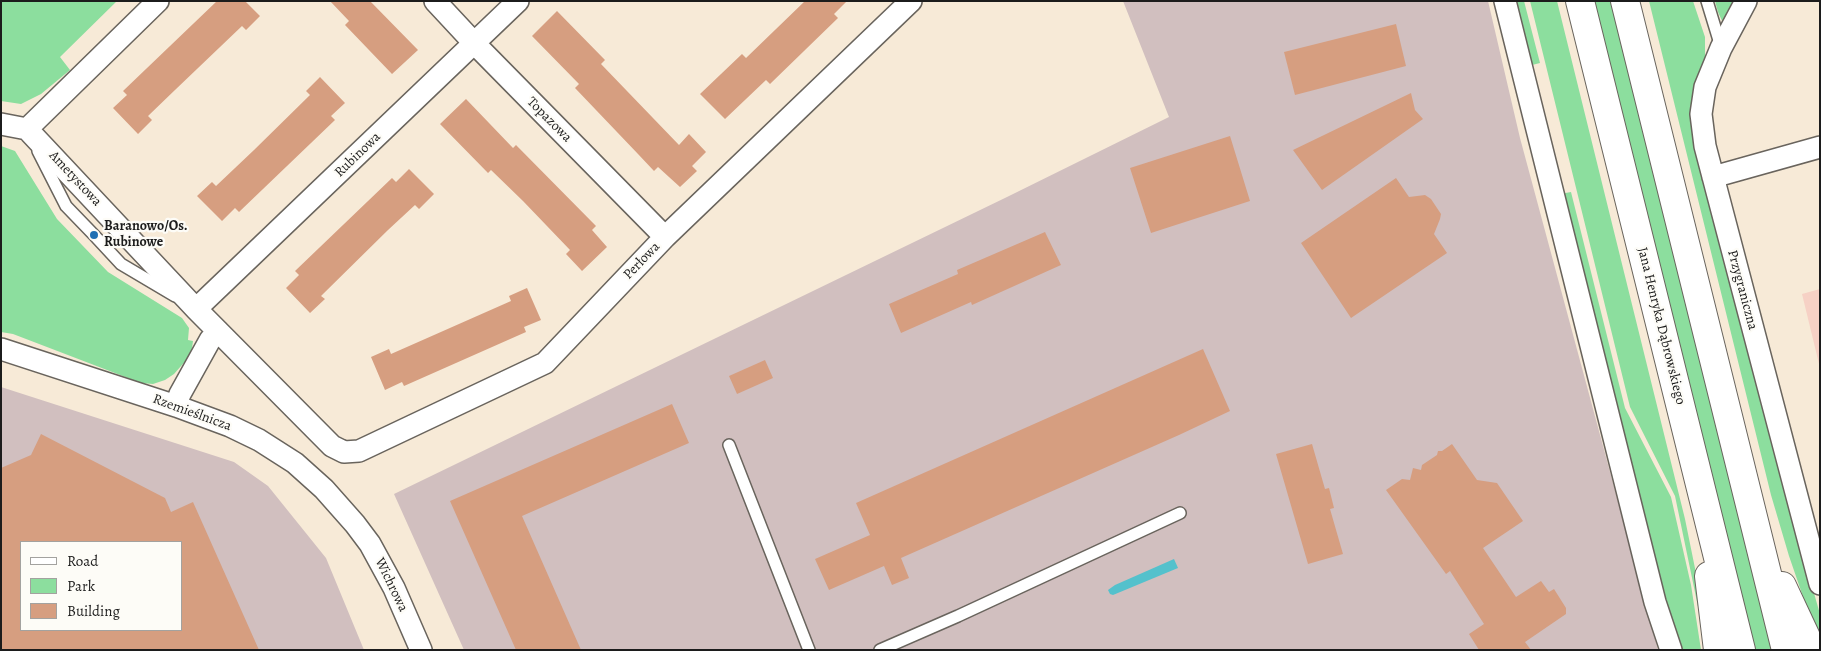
<!DOCTYPE html>
<meta charset="utf-8">
<style>
body{margin:0}
#map{position:relative;width:1821px;height:651px;overflow:hidden;background:#f7ead7;font-family:Alegreya,serif}
canvas{display:block}
.frame{position:absolute;inset:0;border:2px solid #1c1c1c;pointer-events:none}
.legend{position:absolute;left:20px;top:541px;width:162px;height:90px;box-sizing:border-box;background:#fdfcf7;border:1px solid #a3a29f;margin:0;padding:6px 9px;list-style:none;font-size:15px;color:#1c1c1c}
.legend li{display:flex;align-items:center;gap:10px;height:25px}
.legend b{width:25px;border:1px solid #a3a29f}
</style>
<div id="map">
<canvas width="1821" height="651"></canvas>
<div class="frame"></div>
<ul class="legend">
<li><b style="height:6px;background:#fff"></b>Road</li>
<li><b style="height:14px;background:#8cde9e"></b>Park</li>
<li><b style="height:14px;background:#d69e80"></b>Building</li>
</ul>
</div>
<script>
const ctx = document.querySelector('canvas').getContext('2d');
ctx.lineJoin = 'round';
function fill(path, color) {
  ctx.fillStyle = color;
  ctx.fill(path, 'evenodd');
}
function shape(rows) {
  const path = new Path2D();
  for (const r of rows) {
    path.moveTo(r[0], r[1]);
    for (let i = 2; i < r.length; i += 2) path.lineTo(r[i], r[i + 1]);
  }
  return path;
}
function trace(path, color, width, dash) {
  ctx.strokeStyle = color;
  ctx.lineWidth = width;
  ctx.lineCap = dash ? 'butt' : 'round';
  ctx.setLineDash(dash || []);
  ctx.stroke(path);
}
function label(font, color, halo, rows, align = 'center') {
  ctx.font = font + ' Alegreya,serif';
  ctx.lineWidth = 4.5;
  ctx.setLineDash([]);
  ctx.textBaseline = 'middle';
  ctx.strokeStyle = halo;
  ctx.fillStyle = color;
  for (const [text, x, y, turn = 0] of rows) {
    ctx.save();
    ctx.translate(x, y);
    ctx.rotate((+turn || 0) * Math.PI / 180);
    ctx.textAlign = isNaN(turn) ? turn : align;
    if (halo) ctx.strokeText(text, 0, 0);
    ctx.fillText(text, 0, 0);
    ctx.restore();
  }
}
const built = shape([
 [1820,289,1820,368,1802,294]
]);
const industrial = shape([
 [1123,1,1488,1,1520,138,1658,650,464,650,394,494,1007,197,1169,117],
 [1,387,234,462,268,486,326,558,364,650,1,650],
 [21,542,181,542,181,630,21,630]
]);
const green = shape([
 [1,1,117,1,60,57,70,70,41,94,21,104,1,101],
 [1513,1,1524,1,1540,63,1528,66],
 [1530,1,1557,1,1685,519,1699,588,1702,626,1675,496,1630,407],
 [1593,1,1611,1,1773,650,1754,650],
 [1649,1,1693,1,1705,37,1705,60,1694,137,1779,472,1820,614,1820,646,1789,556,1771,495],
 [1715,1,1735,1,1723,23,1718,12],
 [1,146,15,151,57,219,108,272,182,318,189,328,188,340,193,341,192,348,189,357,174,374,165,380,153,384,141,383,13,334,1,332],
 [1571,192,1625,408,1671,497,1691,585,1701,650,1678,650,1560,194]
]);
const water = shape([
 [1174,559,1178,568,1113,595,1110,594,1108,590,1115,585]
]);
const building = shape([
 [217,1,245,1,260,16,246,30,242,26,175,90,148,116,152,120,138,134,113,108,127,95,123,91],
 [330,1,370,1,418,50,392,74,345,25,349,21],
 [805,1,847,1,834,14,838,18,770,84,766,80,725,119,700,94,742,54,746,58],
 [557,11,605,60,601,64,679,145,689,134,706,152,692,166,697,171,680,187,658,167,654,171,638,154,575,88,579,84,532,36],
 [1396,24,1406,66,1295,95,1284,52],
 [320,77,345,103,331,116,335,120,239,212,235,208,222,221,197,196,212,182,216,186,254,150,310,95,306,91],
 [1411,93,1415,110,1423,119,1322,190,1293,150],
 [466,99,513,148,516,145,596,226,592,230,607,247,582,271,566,254,570,250,523,201,491,170,488,173,440,124],
 [1230,136,1250,201,1151,233,1130,168],
 [409,169,434,194,419,209,415,205,388,230,321,296,325,299,310,313,286,288,299,275,295,271,392,178,396,182],
 [1396,178,1409,197,1425,195,1431,199,1441,214,1440,219,1434,234,1447,253,1351,318,1301,243],
 [1045,232,1061,265,972,305,971,302,901,333,889,304,958,274,957,270],
 [527,288,541,320,524,327,526,332,404,386,402,382,385,390,371,357,389,349,391,354,425,339,511,301,509,296],
 [1203,349,1230,411,1179,435,901,558,909,578,892,585,884,566,829,590,815,559,870,535,856,503],
 [765,360,773,378,737,394,729,376],
 [672,404,689,443,522,516,581,650,516,650,450,501],
 [41,434,165,498,171,512,193,502,259,650,1,650,1,468,31,455],
 [21,542,181,542,181,630,21,630],
 [1312,444,1325,489,1329,488,1334,508,1330,509,1343,554,1308,564,1276,454],
 [1452,444,1477,480,1497,483,1523,521,1483,548,1516,597,1541,581,1549,592,1554,589,1566,608,1566,614,1525,642,1531,650,1479,650,1469,634,1484,624,1450,571,1446,574,1386,490,1402,479,1410,480,1413,468,1421,470,1422,465,1437,455,1438,451,1442,451]
]);
const lane = shape([
 [1707,1,1721,47],
 [38,151,66,206,94,235,121,264,175,296],
 [729,445,809,650],
 [880,650,958,616,1180,513]
]);
const street = shape([
 [435,1,475,44,665,237],
 [1505,1,1655,602,1671,650],
 [1746,1,1721,48,1705,87,1701,114,1705,146,1820,584],
 [1,124,27,129],
 [27,129,196,309,332,446,344,452,359,451,545,363,665,237,911,1],
 [27,129,158,1],
 [1713,177,1820,147],
 [196,309,518,1],
 [1,349,176,406,230,426,259,440,295,463,324,489,355,524,370,544,394,588,421,650],
 [176,406,180,394,210,340,218,331]
]);
const primary = shape([
 [1580,1,1741,650],
 [1625,1,1786,650],
 [1709,576,1718,650],
 [1782,586,1812,650]
]);
const markers = [
 [94,235,5,"#1f6fb2"]
];
const streetNames = [
 ["Topazowa",549,120,45],
 ["Rubinowa",358,155,-44],
 ["Ametystowa",75,179,47],
 ["Perłowa",642,261,-46],
 ["Przygraniczna",1742,290,75],
 ["Jana Henryka Dąbrowskiego",1661,326,76],
 ["Rzemieślnicza",192,413,20],
 ["Wichrowa",391,585,64]
];
const poiNames = [
 ["Baranowo/Os.",104,227],
 ["Rubinowe",104,243]
];
fill(built, '#f6d1c5');
fill(industrial, '#d1bfbf');
fill(green, '#8cde9e');
fill(water, '#54c1cc');
fill(building, '#d69e80');
trace(lane, '#69645d', 14);
trace(street, '#69645d', 24);
trace(primary, '#69645d', 30);
trace(lane, '#fff', 11);
trace(street, '#fff', 21);
trace(primary, '#fff', 28);
for (const [x, y, r, color] of markers) {
  const dot = new Path2D();
  dot.arc(x, y, r, 0, 2 * Math.PI);
  ctx.fillStyle = color;
  ctx.fill(dot);
  trace(dot, '#fdfcf7', 2);
}
label('14px', '#1c1c1c', '#fdfcf7', streetNames);
label('bold 14px', '#1c1c1c', '#fdfcf7', poiNames, 'left');
</script>
